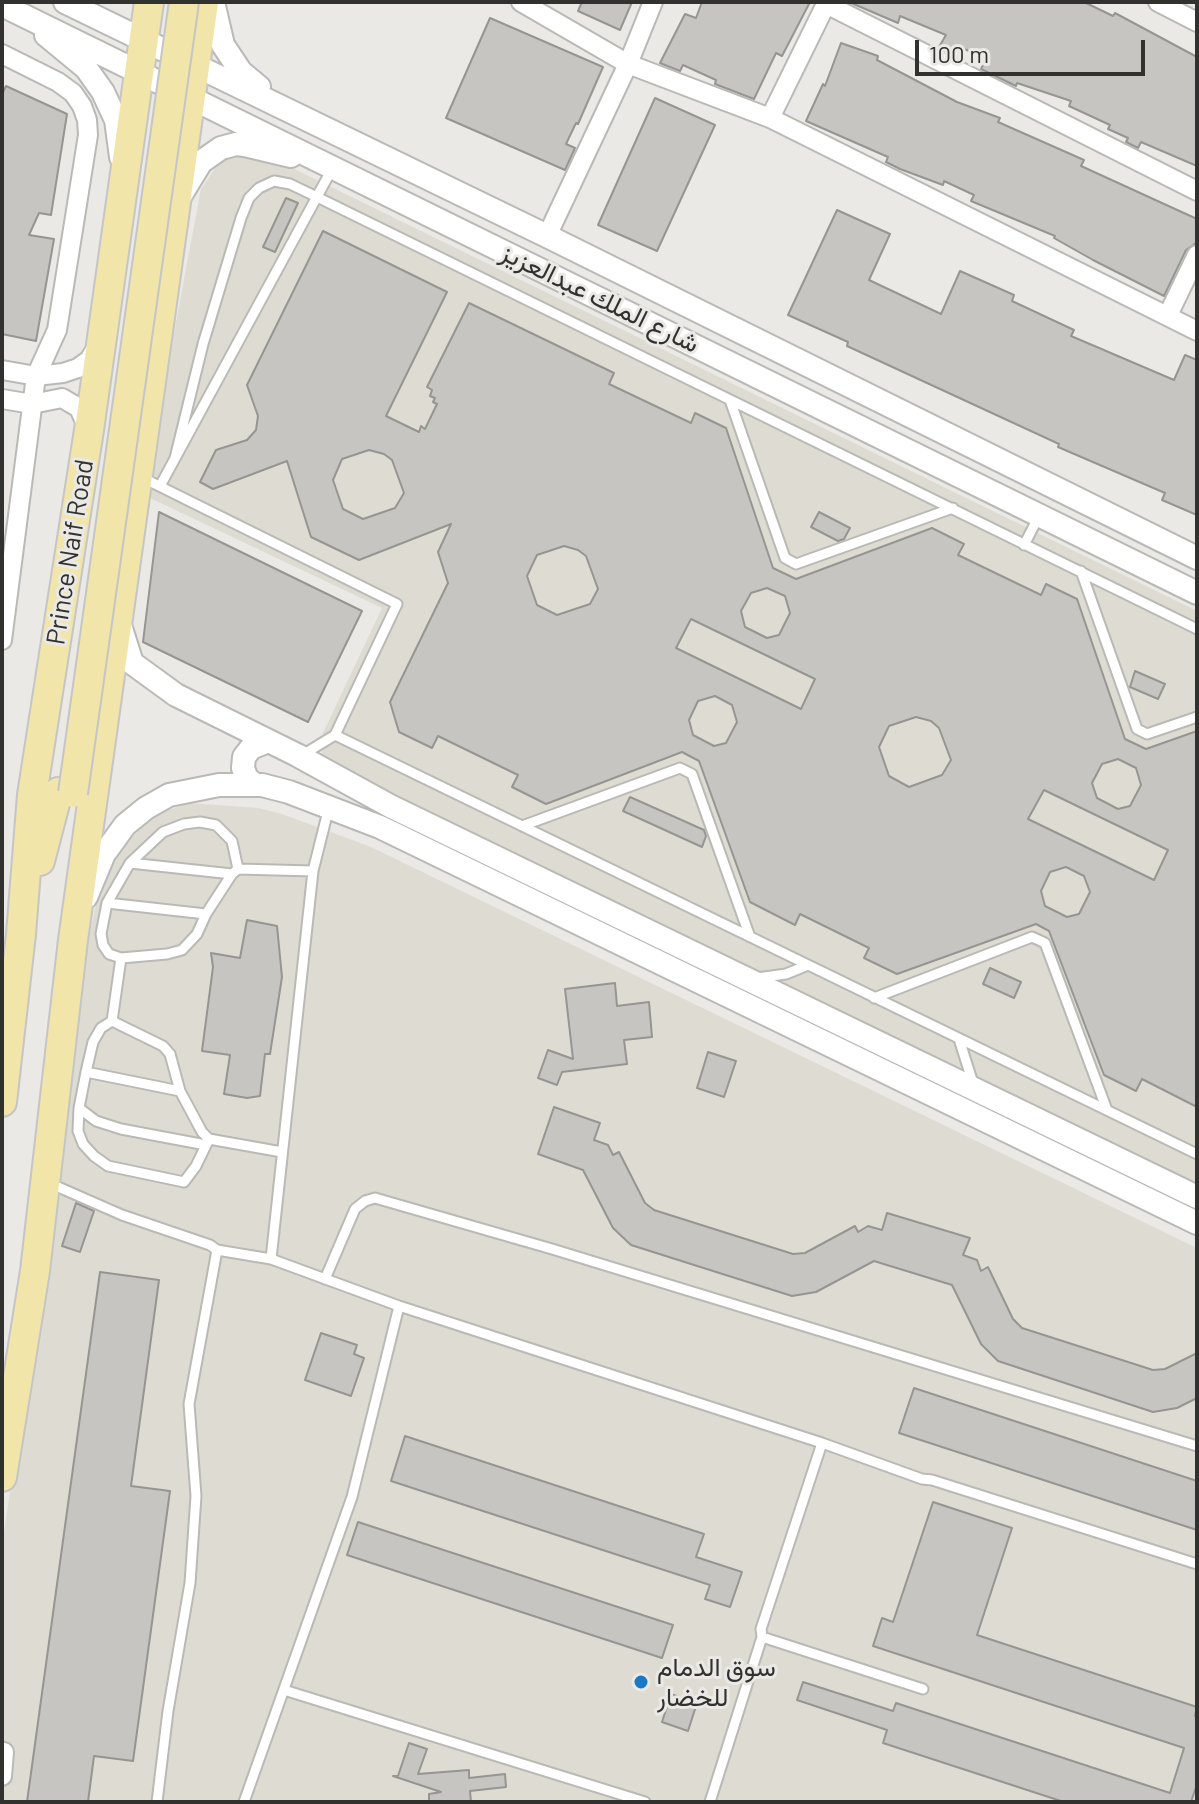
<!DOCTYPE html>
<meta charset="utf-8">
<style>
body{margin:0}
#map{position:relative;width:1199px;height:1804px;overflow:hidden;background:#eae9e5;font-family:Barlow,sans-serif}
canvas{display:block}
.frame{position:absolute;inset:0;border:4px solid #313130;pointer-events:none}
.scale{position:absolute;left:915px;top:40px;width:230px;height:36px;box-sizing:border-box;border:4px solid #313130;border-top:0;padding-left:10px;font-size:24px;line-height:28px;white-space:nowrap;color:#313130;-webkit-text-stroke:6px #eae9e5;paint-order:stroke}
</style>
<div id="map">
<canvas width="1199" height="1804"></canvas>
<div class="frame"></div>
<div class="scale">100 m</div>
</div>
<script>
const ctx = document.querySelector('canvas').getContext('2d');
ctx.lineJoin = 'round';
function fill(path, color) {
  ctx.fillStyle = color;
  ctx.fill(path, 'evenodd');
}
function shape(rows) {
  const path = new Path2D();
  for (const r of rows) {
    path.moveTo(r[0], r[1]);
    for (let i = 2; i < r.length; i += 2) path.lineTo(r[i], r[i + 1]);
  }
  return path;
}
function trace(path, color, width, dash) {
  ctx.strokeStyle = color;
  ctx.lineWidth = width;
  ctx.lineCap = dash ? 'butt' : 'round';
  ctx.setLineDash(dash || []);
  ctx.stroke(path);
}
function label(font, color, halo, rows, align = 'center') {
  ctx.font = font + ' Barlow,Vazirmatn,sans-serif';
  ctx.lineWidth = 6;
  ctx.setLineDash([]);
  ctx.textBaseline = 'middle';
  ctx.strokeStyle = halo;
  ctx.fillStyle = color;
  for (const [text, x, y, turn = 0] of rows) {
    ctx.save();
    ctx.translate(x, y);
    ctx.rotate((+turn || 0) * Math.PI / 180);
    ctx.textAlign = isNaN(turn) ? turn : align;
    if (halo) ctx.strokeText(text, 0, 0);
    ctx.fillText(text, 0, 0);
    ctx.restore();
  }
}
const built = shape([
 [241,151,274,159,1197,611,1197,1184,322,760,323,733,382,608,150,498,164,386,201,189,219,163],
 [189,803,259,808,282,814,371,847,1197,1248,1197,1802,2,1802,2,1547,89,937,97,900,112,859,145,823,166,811]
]);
const building = shape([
 [582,2,632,2,620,30,578,11,582,2],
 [702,2,810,2,782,56,776,53,754,99,715,84,716,80,683,65,680,71,660,63,685,14,696,18,702,2],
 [849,2,1084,2,1113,16,1115,13,1197,57,1197,166,1141,142,1138,148,1126,142,1128,138,1108,129,1110,125,1069,106,1071,101,1017,83,1016,86,981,69,986,58,957,46,952,54,939,47,946,35,900,16,898,23,849,2],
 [490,18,603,67,578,124,576,123,566,144,575,148,565,170,446,118,490,18],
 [841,43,878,56,877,60,957,102,1000,118,998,122,1084,160,1081,166,1197,219,1196,243,1186,250,1164,296,1093,260,1054,238,1055,236,971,201,974,195,944,181,943,185,900,169,886,162,888,157,806,121,823,84,825,86,841,43],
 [6,86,67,114,51,215,39,213,29,235,54,239,36,341,2,334,2,94,6,86],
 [655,98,715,125,657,251,598,225,655,98],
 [286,198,298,203,275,252,263,247,286,198],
 [837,210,890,234,869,280,941,314,960,271,1014,295,1012,301,1074,330,1071,336,1174,380,1185,355,1197,360,1197,515,1162,500,1165,493,1058,447,1059,444,847,346,848,342,788,315,837,210],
 [323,231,447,292,386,416,419,432,421,426,425,429,437,404,433,402,435,398,430,396,432,390,427,387,469,303,614,373,609,384,691,423,695,413,726,428,773,568,796,579,932,528,964,544,958,555,1041,595,1046,584,1077,599,1125,739,1146,749,1197,731,1197,1107,1142,1079,1136,1091,1104,1075,1049,931,1036,924,897,974,864,958,869,948,800,914,795,925,750,902,699,761,682,752,546,804,512,787,518,775,438,736,432,748,399,732,390,702,448,583,438,552,451,524,359,560,311,537,287,461,213,489,200,482,216,450,247,440,256,430,258,416,247,385,323,231],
 [369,450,384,454,392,460,404,493,395,508,363,519,343,509,333,480,342,459,369,450],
 [564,546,578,550,586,556,598,589,590,604,557,615,537,605,527,576,537,555,564,546],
 [767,588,785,596,790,613,779,635,767,638,745,627,741,611,751,593,767,588],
 [691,619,815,679,801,709,676,648,691,619],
 [715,696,732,705,737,722,726,743,714,746,693,735,689,720,698,701,715,696],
 [916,717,931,721,939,728,951,760,942,775,909,787,889,776,879,747,889,726,916,717],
 [1118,759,1136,768,1141,785,1130,806,1118,809,1097,798,1092,783,1102,764,1118,759],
 [1044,790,1168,850,1154,880,1028,819,1044,790],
 [1066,867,1084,876,1090,892,1079,914,1067,917,1045,906,1041,891,1050,872,1066,867],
 [159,512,362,611,308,722,143,642,159,512],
 [819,512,850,528,844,539,838,541,811,527,819,512],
 [1135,671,1165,684,1158,699,1130,687,1135,671],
 [630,797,704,830,706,836,702,847,623,811,630,797],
 [247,920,277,926,282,977,270,1054,265,1054,260,1096,247,1098,224,1094,230,1055,202,1051,213,967,211,953,240,958,247,920],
 [990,968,1021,982,1014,998,983,984,990,968],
 [615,983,617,1006,649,1002,652,1037,624,1040,627,1064,562,1072,557,1085,538,1078,548,1050,573,1059,565,989,615,983],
 [708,1052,736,1061,724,1097,697,1088,708,1052],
 [554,1107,600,1123,594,1140,608,1145,613,1155,619,1152,645,1203,654,1210,793,1254,805,1253,855,1226,858,1232,868,1226,882,1230,887,1213,970,1238,963,1255,977,1260,981,1271,988,1267,1013,1319,1022,1328,1153,1370,1165,1369,1197,1353,1197,1398,1177,1408,1153,1412,998,1361,981,1344,952,1285,874,1261,816,1292,792,1296,631,1245,613,1228,583,1170,538,1154,554,1107],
 [76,1203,94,1211,80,1252,62,1246,76,1203],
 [100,1272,159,1280,131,1486,170,1491,133,1761,94,1756,88,1802,27,1802,100,1272],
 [321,1333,357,1345,354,1354,364,1358,351,1396,305,1380,321,1333],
 [914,1388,1197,1481,1197,1530,899,1433,914,1388],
 [405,1436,704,1534,696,1557,742,1572,730,1607,705,1599,710,1585,391,1481,405,1436],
 [933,1502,1012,1528,977,1635,1197,1707,1195,1716,1197,1717,1197,1784,1191,1802,1064,1802,883,1743,887,1730,797,1700,803,1682,893,1711,896,1703,1170,1793,1184,1748,873,1646,882,1618,893,1622,933,1502],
 [358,1522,673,1625,662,1658,347,1555,358,1522],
 [671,1694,697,1703,688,1731,662,1722,671,1694],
 [409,1743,427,1749,418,1774,469,1770,469,1778,505,1774,506,1787,470,1791,471,1802,429,1802,429,1794,441,1792,393,1776,398,1776,409,1743]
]);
const service = shape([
 [730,400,785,558,796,564,953,508],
 [175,458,203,344,241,218,249,198,259,188,274,181,290,184,317,197,1197,629],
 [143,478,397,604,335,735,304,754],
 [160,486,332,169],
 [1024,545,1039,516],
 [1081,571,1137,729,1147,734,1197,717],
 [335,735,1197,1154],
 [522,826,680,768,692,774,750,937],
 [130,863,232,874],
 [238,869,232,841,216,825,200,822,184,824,163,832,130,863,107,903,101,934,103,945,109,954,121,958,167,954,182,950,197,934,206,914,232,874,238,869,313,871],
 [107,903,206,914],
 [121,958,112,1021,101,1028,93,1042,86,1072,79,1108,78,1131,83,1144,94,1156,108,1166,184,1182,196,1166,209,1139],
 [757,978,786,974,808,965],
 [874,998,1032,937,1045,943,1107,1110],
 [112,1021,163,1046,170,1054,180,1091,202,1132,209,1139,282,1152],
 [959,1039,972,1080,976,1085],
 [86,1072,180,1091],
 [79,1108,96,1121,121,1129,206,1145],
 [49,1183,122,1215,210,1245,217,1250,271,1259,399,1306,822,1443,922,1479,932,1480,1197,1564],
 [271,1259,313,871,329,807],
 [325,1279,355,1209,365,1201,375,1198,552,1249,1197,1446],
 [762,1637,923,1689],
 [284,1690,645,1802],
 [157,1802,168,1711,190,1583,196,1496,189,1404,217,1250],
 [244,1802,352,1497,399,1306],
 [710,1802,762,1637,761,1629,822,1443]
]);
const minor = shape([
 [521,2,628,64,770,118,1197,331],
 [1158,2,1197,22],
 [826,4,1197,191],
 [2,54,58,82,73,93,82,106,87,120,88,135,57,330,36,376,2,640],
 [770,118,827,2],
 [547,236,628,64,653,2],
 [1168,315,1197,255],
 [2,370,36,376,63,373,78,368,89,360,99,344],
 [2,399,32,404,62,398,79,408,87,426],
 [2,1776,4,1752]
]);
const tertiary = shape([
 [65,2,547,236,1197,558],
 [213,2,223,45,241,72,259,87],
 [2,5,1197,593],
 [46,35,86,68,103,92,116,120,121,157],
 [179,198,201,162,221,148,236,144,249,146,291,156],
 [119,622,132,663,176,695,297,755,390,806,1197,1197],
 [256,785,247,779,243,768,244,757,251,748,268,741],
 [86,897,104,854,125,825,146,808,169,795,219,785,262,785,289,792,380,827,1197,1223]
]);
const primary = shape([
 [40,861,58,792],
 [2,1102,21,934,32,795,89,430,149,2],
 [2,1477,35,1271,73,940,204,2]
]);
const primaryBridge = shape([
 [73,793,184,2]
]);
const markers = [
 [641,1682,8,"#187ac6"]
];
const streetNames = [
 ["شارع الملك عبدالعزيز",600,298,26],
 ["Prince Naif Road",70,552,-81]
];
const poiNames = [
 ["سوق الدمام",657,1667],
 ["للخضار",657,1697]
];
fill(built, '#dedcd2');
fill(building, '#c6c5c2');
trace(building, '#959591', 2);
trace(service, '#b9b9b5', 13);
trace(minor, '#b9b9b5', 22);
trace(tertiary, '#b9b9b5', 26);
trace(primary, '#c5c5c5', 32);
trace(service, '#fff', 9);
trace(minor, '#fff', 18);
trace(tertiary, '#fff', 22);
trace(primary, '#f1e5aa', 28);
trace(primaryBridge, '#c5c5c5', 32, []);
trace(primaryBridge, '#f1e5aa', 28);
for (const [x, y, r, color] of markers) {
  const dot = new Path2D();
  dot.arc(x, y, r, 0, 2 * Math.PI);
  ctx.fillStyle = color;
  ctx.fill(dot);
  trace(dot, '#eae9e5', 3);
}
label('26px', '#313130', '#eae9e5', streetNames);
label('26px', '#313130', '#eae9e5', poiNames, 'left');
</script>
